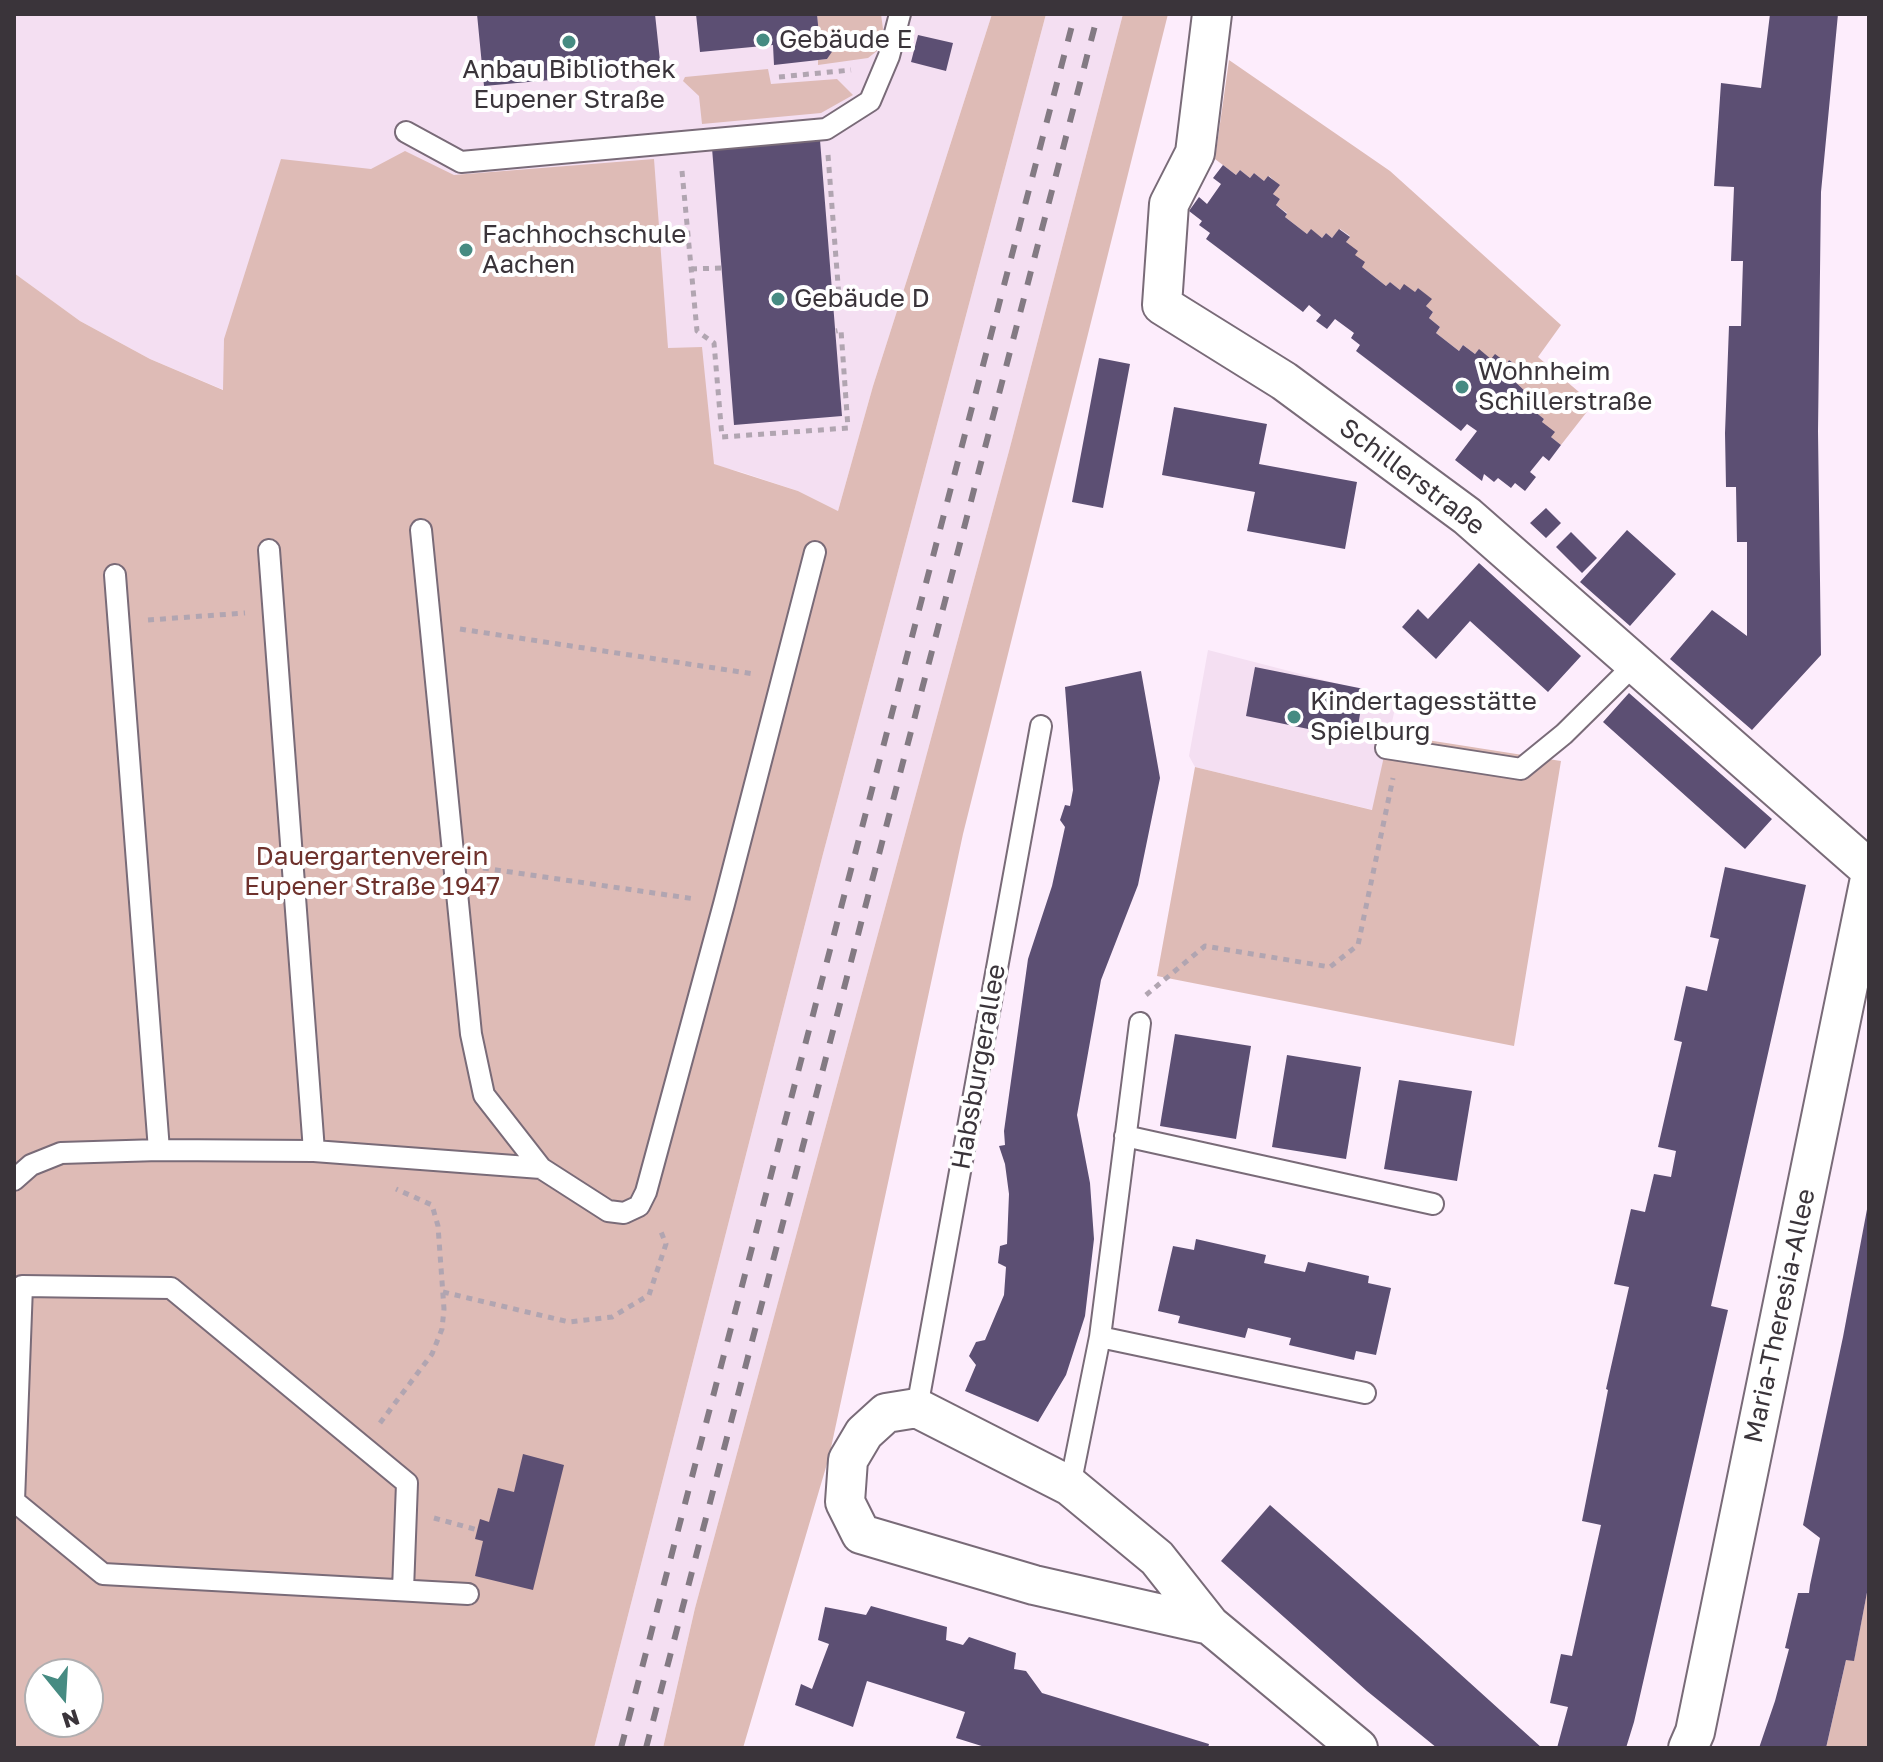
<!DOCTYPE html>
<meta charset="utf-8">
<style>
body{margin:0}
#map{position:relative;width:1883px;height:1762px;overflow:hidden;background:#fdedfc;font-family:"Golos Text",sans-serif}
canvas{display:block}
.frame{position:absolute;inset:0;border:16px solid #3a343a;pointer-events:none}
.north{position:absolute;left:24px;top:1658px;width:80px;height:80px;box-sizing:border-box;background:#fff;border:2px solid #b0aeb0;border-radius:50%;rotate:162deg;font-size:22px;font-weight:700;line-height:32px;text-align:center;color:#3a343a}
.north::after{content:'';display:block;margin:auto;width:28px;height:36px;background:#468b82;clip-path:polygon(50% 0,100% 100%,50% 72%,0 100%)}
</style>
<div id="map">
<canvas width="1883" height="1762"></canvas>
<div class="frame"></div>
<div class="north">N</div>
</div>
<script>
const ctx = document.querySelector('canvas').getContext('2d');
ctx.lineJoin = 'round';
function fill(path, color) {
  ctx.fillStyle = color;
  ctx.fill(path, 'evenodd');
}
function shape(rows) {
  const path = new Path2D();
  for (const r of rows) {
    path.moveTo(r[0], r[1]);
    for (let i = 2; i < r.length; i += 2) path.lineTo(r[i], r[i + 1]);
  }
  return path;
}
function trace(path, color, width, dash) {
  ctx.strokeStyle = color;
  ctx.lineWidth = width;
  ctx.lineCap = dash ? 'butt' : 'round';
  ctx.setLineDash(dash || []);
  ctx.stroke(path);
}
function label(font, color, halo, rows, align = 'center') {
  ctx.font = font + ' "Golos Text",sans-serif';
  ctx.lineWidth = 8;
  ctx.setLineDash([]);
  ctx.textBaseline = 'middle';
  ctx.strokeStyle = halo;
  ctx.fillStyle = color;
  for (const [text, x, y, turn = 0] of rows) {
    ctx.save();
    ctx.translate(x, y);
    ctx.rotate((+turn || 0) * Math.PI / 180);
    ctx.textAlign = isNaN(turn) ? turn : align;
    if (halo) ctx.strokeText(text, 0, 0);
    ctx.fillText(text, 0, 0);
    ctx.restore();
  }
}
const built = shape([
 [14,14,992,14,873,386,838,511,798,491,741,472,684,458,224,390,150,359,80,321,14,273],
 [1046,14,1123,14,1009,451,695,1608,663,1748,594,1748,823,854],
 [1208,650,1397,699,1373,810,1195,767,1189,756]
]);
const green = shape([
 [817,14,881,14,883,29,877,51,868,58,818,65,818,60,827,59,835,46,819,35],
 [992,14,1046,14,823,854,594,1748,14,1748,14,273,80,321,150,359,223,390,224,339,281,159,371,169,405,151,454,175,654,159,668,348,702,347,714,464,798,491,838,511,873,386],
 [40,1674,88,1674,88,1722,40,1722],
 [1123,14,1168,14,963,834,829,1457,743,1748,663,1748,695,1608,1009,451],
 [1229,60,1390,171,1561,325,1538,357,1593,404,1561,445,1551,437,1542,422,1544,419,1533,410,1536,407,1524,397,1526,392,1508,375,1515,364,1509,360,1507,363,1491,359,1479,350,1475,354,1463,345,1459,351,1436,333,1440,327,1429,318,1433,312,1426,306,1431,299,1418,288,1415,292,1400,290,1390,282,1386,286,1362,267,1346,242,1350,236,1340,229,1332,238,1326,233,1322,238,1311,230,1307,234,1285,217,1287,213,1276,205,1280,199,1273,194,1279,185,1269,176,1264,181,1254,173,1250,178,1240,170,1236,175,1215,159],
 [768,69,771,84,837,79,853,95,821,113,702,124,699,96,683,81,685,77],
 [1389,734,1561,761,1514,1046,1157,976,1195,767,1372,810],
 [1869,1582,1869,1748,1826,1748,1846,1660,1854,1660]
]);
const building = shape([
 [477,14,655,14,661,70,484,86],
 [696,14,817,14,819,35,836,46,827,59,774,65,773,45,700,52],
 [1770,14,1838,14,1821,192,1818,431,1821,655,1752,730,1670,659,1712,610,1747,636,1747,542,1737,542,1736,487,1726,487,1725,433,1729,326,1741,326,1743,261,1731,261,1734,187,1714,186,1721,83,1761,88],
 [918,35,953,43,946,71,911,62],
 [820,140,842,416,734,425,712,148],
 [1223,165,1236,175,1240,170,1250,178,1254,173,1264,181,1268,176,1280,185,1273,194,1280,199,1276,205,1287,214,1285,217,1307,234,1311,229,1322,238,1326,233,1332,238,1339,229,1350,237,1346,242,1358,251,1355,255,1365,262,1362,267,1386,286,1390,282,1400,290,1404,284,1415,292,1418,288,1432,299,1426,306,1433,312,1429,318,1440,327,1436,333,1459,351,1463,345,1475,354,1479,349,1491,359,1495,354,1507,363,1509,360,1515,364,1508,375,1527,393,1524,397,1536,407,1533,410,1544,419,1542,422,1555,432,1551,437,1561,445,1549,461,1543,456,1530,472,1536,477,1525,491,1515,483,1511,488,1498,478,1494,482,1484,474,1482,481,1455,460,1477,431,1467,424,1461,431,1356,351,1360,345,1351,338,1354,333,1335,319,1327,329,1316,321,1321,315,1309,305,1303,312,1206,239,1210,233,1199,225,1202,221,1189,211,1199,197,1207,204,1221,184,1213,178],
 [1099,358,1130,364,1103,508,1072,502],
 [1174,407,1267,424,1259,464,1357,482,1345,549,1247,531,1255,492,1162,475],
 [1546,508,1561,523,1546,538,1530,523],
 [1627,530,1676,574,1630,626,1580,582],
 [1571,532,1597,558,1582,573,1556,547],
 [1479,563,1581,656,1548,692,1470,621,1436,659,1402,627,1418,609,1428,619],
 [1255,667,1364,689,1356,739,1246,716],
 [1141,671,1160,778,1138,885,1101,980,1077,1115,1090,1183,1094,1239,1085,1316,1066,1375,1038,1422,965,1391,976,1365,969,1356,976,1342,985,1340,1004,1295,1006,1267,998,1263,1000,1246,1007,1244,1009,1194,1005,1164,999,1146,1005,1145,1004,1131,1028,959,1052,886,1065,827,1060,820,1065,805,1070,806,1073,790,1065,687],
 [1629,693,1772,819,1745,849,1603,722],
 [1725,867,1806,885,1711,1306,1728,1310,1634,1722,1626,1748,1557,1748,1568,1707,1550,1703,1561,1654,1572,1656,1601,1525,1582,1521,1608,1390,1606,1389,1629,1287,1614,1284,1631,1209,1645,1212,1654,1174,1671,1177,1676,1151,1658,1147,1682,1042,1674,1040,1686,986,1707,991,1719,939,1710,937],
 [1175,1034,1251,1046,1236,1139,1160,1126],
 [1287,1055,1361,1067,1346,1159,1272,1147],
 [1399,1080,1472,1091,1457,1181,1384,1169],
 [1868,1204,1869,1582,1854,1661,1846,1660,1826,1748,1759,1748,1775,1701,1789,1649,1785,1648,1798,1593,1809,1593,1810,1585,1820,1538,1803,1525,1843,1337],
 [1196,1239,1266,1255,1264,1263,1305,1272,1308,1262,1369,1276,1368,1283,1391,1288,1376,1355,1356,1351,1354,1360,1289,1345,1291,1338,1248,1328,1245,1338,1178,1323,1180,1316,1158,1311,1173,1246,1194,1250],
 [523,1454,564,1465,533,1590,475,1576,483,1541,475,1539,480,1519,489,1522,498,1488,514,1492],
 [1270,1505,1417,1635,1542,1748,1437,1748,1367,1691,1221,1561],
 [871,1606,947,1627,946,1640,963,1645,969,1637,1016,1653,1014,1669,1026,1671,1042,1693,1209,1744,1208,1748,988,1748,956,1738,965,1712,867,1681,853,1727,795,1705,801,1684,812,1689,829,1644,818,1640,825,1607,866,1615]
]);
const path = shape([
 [779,77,851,70],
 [828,155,840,310],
 [682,171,697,331,714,343,722,437,848,428,841,330,836,331],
 [691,269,721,268],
 [148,620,245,613],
 [460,629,754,674],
 [321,854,426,868],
 [483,868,695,899],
 [1146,995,1205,946,1330,967,1358,945,1393,778],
 [443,1292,569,1322,612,1317,649,1295,666,1244,659,1227],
 [380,1423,432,1354,442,1329,444,1309,438,1226,432,1205,396,1189],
 [434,1518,478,1530]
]);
const service = shape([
 [406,132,461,162,826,129,870,101,889,56,900,14],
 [421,530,471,1034,484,1095,541,1168],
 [269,550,314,1151],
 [115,575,159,1150],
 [1386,748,1521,769,1564,734,1636,663],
 [1125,1136,1433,1204],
 [14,1180,31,1165,61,1153,159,1150,314,1151,541,1168,608,1211,624,1213,639,1206,646,1192,724,904,815,552],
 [1100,1337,1365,1393],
 [917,1408,1041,726],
 [1070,1486,1100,1337,1140,1023],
 [403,1590,407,1483,171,1288,22,1286,14,1501,103,1574,468,1594]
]);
const minor = shape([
 [1212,14,1195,153,1169,204,1162,305,1284,381,1467,516,1869,869],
 [917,1408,1070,1486,1157,1558,1210,1625,1034,1585,861,1534,845,1502,848,1460,864,1433,886,1413,917,1408],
 [1210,1625,1358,1748],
 [1688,1748,1695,1732,1869,883]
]);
const rail = shape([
 [621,1748,1075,14],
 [646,1748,1098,14]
]);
const markers = [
 [763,40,8,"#468b82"],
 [569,42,8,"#468b82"],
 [466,250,8,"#468b82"],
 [778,299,8,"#468b82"],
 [1462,387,8,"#468b82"],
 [1294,717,8,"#468b82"]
];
const poiNames = [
 ["Gebäude E",779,40],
 ["Anbau Bibliothek",569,70,"center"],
 ["Eupener Straße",569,100,"center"],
 ["Fachhochschule",482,235],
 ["Aachen",482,265],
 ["Gebäude D",794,299],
 ["Wohnheim",1478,372],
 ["Schillerstraße",1478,402],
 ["Kindertagesstätte",1310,702],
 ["Spielburg",1310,732]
];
const streetNames = [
 ["Schillerstraße",1412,477,37],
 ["Habsburgerallee",979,1067,-80],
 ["Maria-Theresia-Allee",1780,1316,-78]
];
const parkNames = [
 ["Dauergartenverein",372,857],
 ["Eupener Straße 1947",372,887]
];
fill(built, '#f4dff2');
fill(green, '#debbb6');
fill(building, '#5c4f73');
trace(service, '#796b78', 24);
trace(minor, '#796b78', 42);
trace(path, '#b1a5b1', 5, [6, 6]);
trace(service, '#fff', 20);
trace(minor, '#fff', 38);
trace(rail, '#837a83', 6, [14, 14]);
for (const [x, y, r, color] of markers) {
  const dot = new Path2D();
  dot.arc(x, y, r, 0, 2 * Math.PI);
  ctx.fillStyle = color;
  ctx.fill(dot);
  trace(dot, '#fff', 3);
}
label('26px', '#3a343a', '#fff', poiNames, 'left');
label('26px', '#3a343a', '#fff', streetNames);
label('26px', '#6e312c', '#fff', parkNames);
</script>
